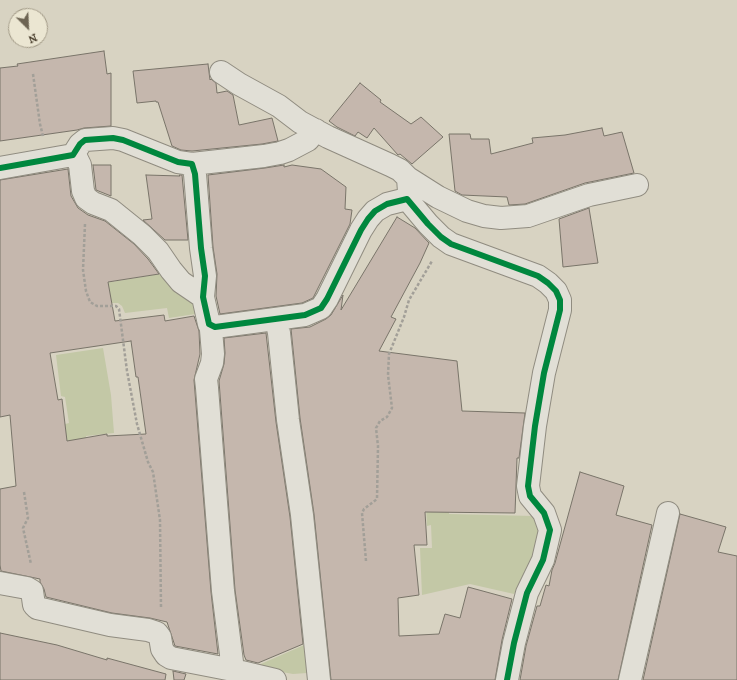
<!DOCTYPE html>
<style>
body{margin:0}
#map{position:relative;width:737px;height:680px;overflow:hidden;background:#d8d3c2;font-family:"IM FELL French Canon",serif}
canvas{display:block}
.north{position:absolute;left:8px;top:8px;width:40px;height:40px;box-sizing:border-box;background:#ebe6d2;border:1px solid #a29a87;border-radius:50%;rotate:156deg;font-size:11px;font-weight:700;line-height:16px;text-align:center;color:#342817}
.north::after{content:'';display:block;margin:auto;width:14px;height:18px;background:#6d6453;clip-path:polygon(50% 0,100% 100%,50% 72%,0 100%)}
</style>
<div id="map">
<canvas width="737" height="680"></canvas>
<div class="north">N</div>
</div>
<script>
const ctx = document.querySelector('canvas').getContext('2d');
ctx.lineJoin = 'round';
function fill(path, color) {
  ctx.fillStyle = color;
  ctx.fill(path, 'evenodd');
}
function shape(rows) {
  const path = new Path2D();
  for (const r of rows) {
    path.moveTo(r[0], r[1]);
    for (let i = 2; i < r.length; i += 2) path.lineTo(r[i], r[i + 1]);
  }
  return path;
}
function trace(path, color, width, dash) {
  ctx.strokeStyle = color;
  ctx.lineWidth = width;
  ctx.lineCap = dash ? 'butt' : 'round';
  ctx.setLineDash(dash || []);
  ctx.stroke(path);
}
const green = shape([
 [166,273,183,289,202,313,169,318,167,308,125,313,122,306,118,303,111,303,93,285],
 [103,348,111,395,114,433,86,436,87,454,60,457,58,426,69,423,65,397,61,396,56,355],
 [426,507,449,507,449,514,533,516,539,523,537,551,525,576,514,594,470,584,422,595,420,548,432,548,431,525,427,526],
 [311,642,313,669,307,673,293,674,254,667]
]);
const building = shape([
 [104,51,107,74,111,73,111,126,84,128,77,130,0,141,0,68,18,66,17,64,104,51],
 [208,64,210,80,211,79,216,83,217,93,227,91,233,95,239,125,272,118,278,141,262,144,192,151,181,150,172,146,158,102,156,102,156,101,137,103,133,71,208,64],
 [360,83,381,100,380,102,411,124,421,117,443,137,412,164,400,154,398,155,374,128,367,138,358,132,355,136,337,127,329,121,360,83],
 [602,128,604,136,622,132,634,173,585,183,525,204,509,205,507,197,462,195,455,191,449,134,470,134,471,139,489,139,491,154,533,143,532,138,565,135,602,128],
 [93,165,111,165,111,196,96,190,93,165],
 [284,165,284,167,292,165,321,169,346,187,345,209,352,210,350,224,313,298,302,303,220,314,216,296,217,274,213,247,208,175,265,168,284,165],
 [68,169,71,196,78,208,88,215,105,221,134,244,148,259,159,274,108,282,115,321,164,315,165,321,194,316,199,331,200,354,194,380,211,592,218,654,175,646,167,622,150,618,112,613,46,597,44,589,40,582,40,579,1,571,0,565,0,489,16,486,10,415,0,417,0,180,68,169],
 [131,341,136,377,138,377,146,434,107,436,107,434,67,441,62,399,58,400,50,353,131,341],
 [146,175,180,176,179,175,182,175,188,240,165,240,143,220,152,219,146,175],
 [589,208,598,263,563,267,559,219,589,208],
 [397,217,415,228,429,243,420,263,391,317,396,319,379,351,457,361,462,411,525,413,519,458,517,458,515,513,425,512,427,545,414,545,419,595,398,598,399,636,439,634,445,614,460,618,468,587,512,599,502,640,495,680,331,680,314,514,300,418,291,329,310,327,326,319,331,315,343,295,341,310,397,217],
 [266,333,276,422,290,517,303,644,258,663,246,660,244,655,235,590,219,381,224,364,225,353,224,338,266,333],
 [580,472,624,486,616,515,652,525,618,680,520,680,526,646,537,606,540,606,546,585,549,586,552,570,555,563,580,472],
 [680,514,726,527,718,552,737,556,737,680,643,680,680,514],
 [0,633,57,645,107,660,107,658,166,674,165,680,0,680,0,633],
 [173,671,186,674,184,680,174,680,173,671]
]);
const path = shape([
 [33,74,40,124,43,136],
 [85,224,83,270,86,291,90,302,97,306,116,306,119,309,127,371,137,424,148,462,153,472,160,520,161,609],
 [24,492,28,518,23,528,31,564],
 [366,561,362,513,364,509,377,499,378,446,376,428,380,421,387,417,392,408,388,375,389,354,404,317,409,300,432,261]
]);
const minor = shape([
 [221,72,239,84,279,106,300,122,328,137,390,165,400,170,408,178,409,192],
 [73,155,77,159,80,165,83,191,86,198,93,203,111,210,142,235,158,251,171,270,181,282,203,297],
 [192,164,264,156,280,153,289,150,308,140,316,130],
 [0,168,73,155,80,144,85,140,113,138,123,140,178,162,192,164,195,174,201,248,205,276,203,297,209,324,215,327,305,315,321,308,327,299,361,230,368,219,375,211,387,204,407,199,428,224,441,237,451,244,538,276,548,283,556,291,560,300,560,310,544,373,535,426,528,486,530,496,544,513,550,530,543,560,527,593,514,643,507,680],
 [408,178,438,197,467,211,484,216,501,218,528,216,589,195,637,185],
 [276,319,279,333,288,420,302,515,319,680],
 [215,327,211,330,213,354,212,363,206,379,207,388,223,591,233,670],
 [0,583,27,588,32,591,34,605,37,608,110,625,148,630,157,633,160,637,162,649,166,655,171,658,233,670,275,680],
 [630,680,668,513]
]);
const cycleway = shape([
 [0,168,73,155,80,144,85,140,113,138,123,140,178,162,192,164,195,174,201,248,205,276,203,297,209,324,215,327,305,315,321,308,327,299,361,230,368,219,375,211,387,204,407,199,428,224,441,237,451,244,538,276,548,283,556,291,560,300,560,310,544,373,535,426,528,486,530,496,544,513,550,530,543,560,527,593,514,643,507,680]
]);
fill(green, '#c3c8a6');
fill(building, '#c5b7ad');
trace(building, '#797469', 1);
trace(minor, '#908c80', 24);
trace(path, '#a29f98', 2.5, [3, 2]);
trace(minor, '#e1dfd6', 22);
trace(cycleway, '#00873e', 6);
</script>
